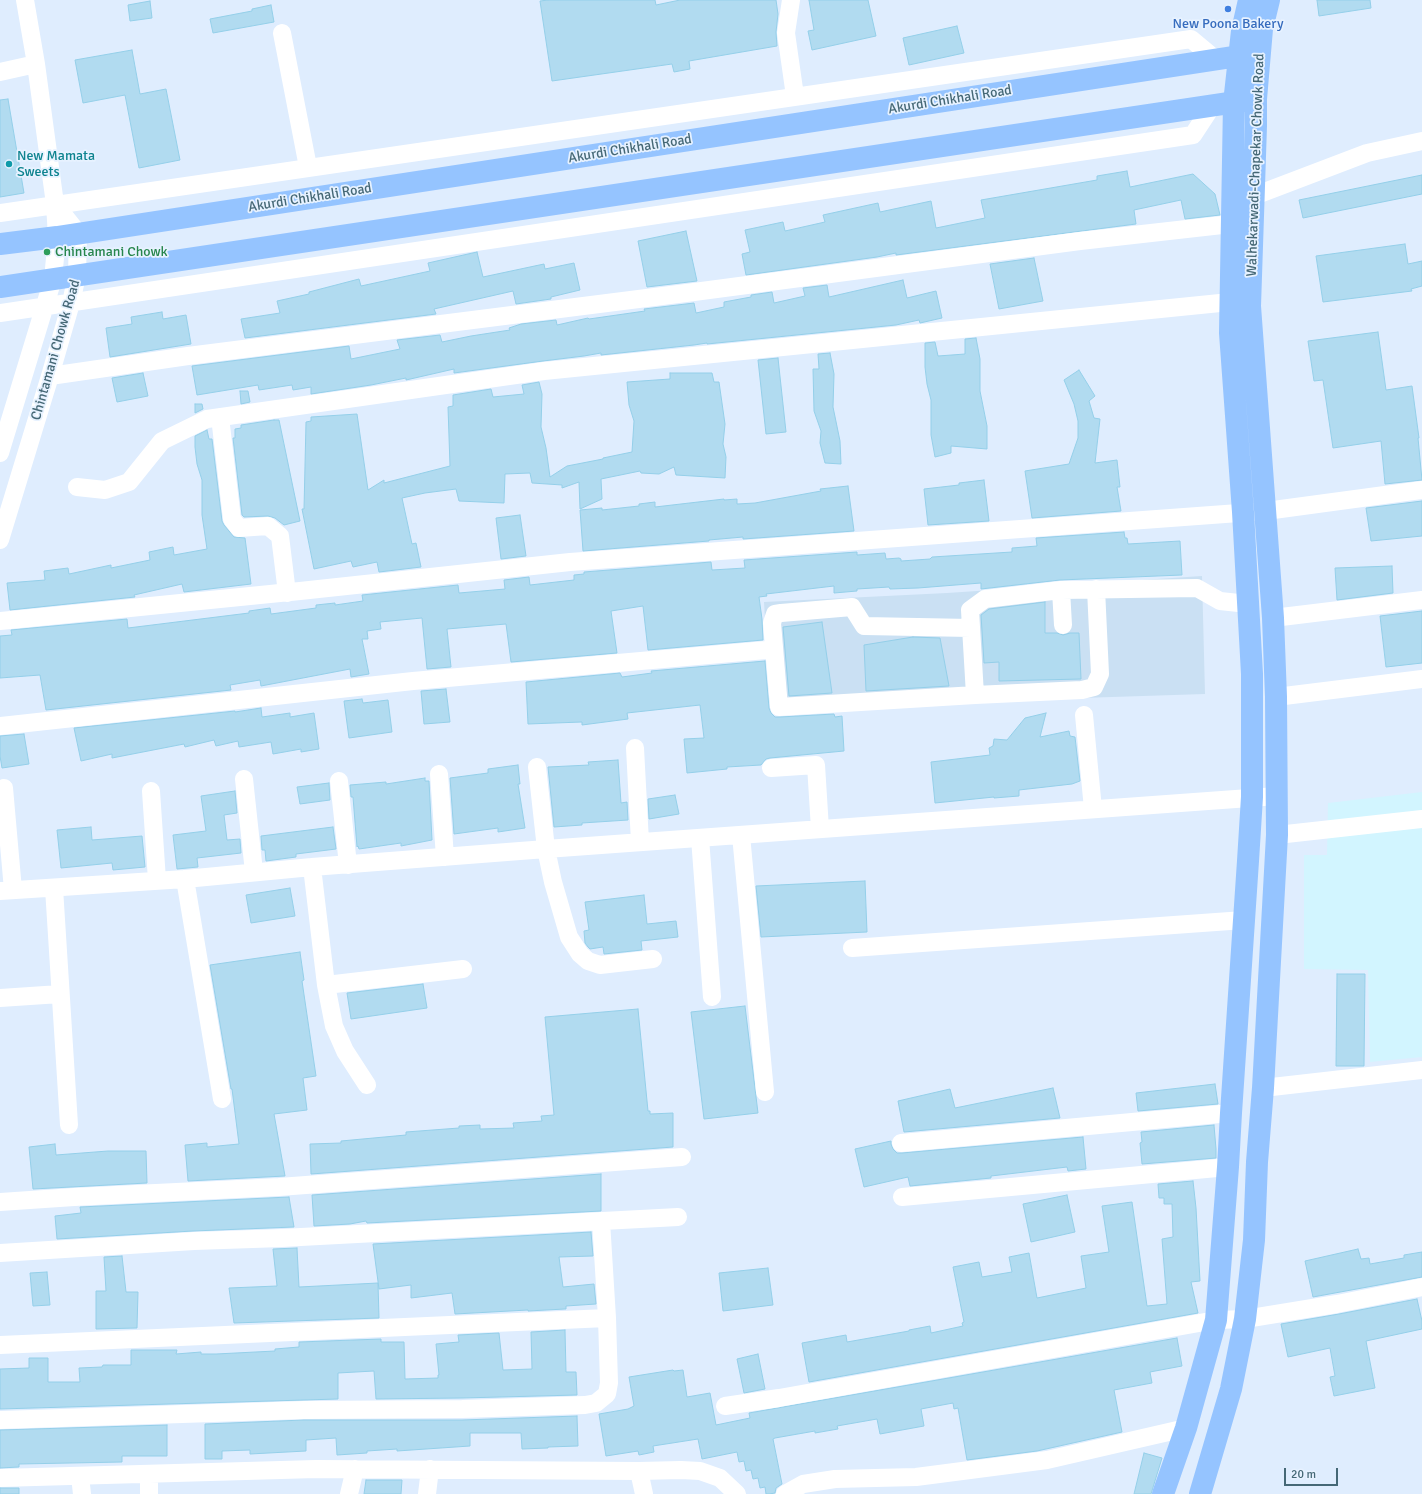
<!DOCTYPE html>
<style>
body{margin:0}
#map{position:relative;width:1422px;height:1494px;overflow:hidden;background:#dfedfe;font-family:Signika,sans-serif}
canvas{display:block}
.scale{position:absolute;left:1284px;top:1468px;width:54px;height:18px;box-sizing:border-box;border:2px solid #456876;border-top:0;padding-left:5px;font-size:12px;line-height:14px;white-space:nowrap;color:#456876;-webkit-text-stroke:3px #e7f2ff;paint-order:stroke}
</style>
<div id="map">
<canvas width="1422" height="1494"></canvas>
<div class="scale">20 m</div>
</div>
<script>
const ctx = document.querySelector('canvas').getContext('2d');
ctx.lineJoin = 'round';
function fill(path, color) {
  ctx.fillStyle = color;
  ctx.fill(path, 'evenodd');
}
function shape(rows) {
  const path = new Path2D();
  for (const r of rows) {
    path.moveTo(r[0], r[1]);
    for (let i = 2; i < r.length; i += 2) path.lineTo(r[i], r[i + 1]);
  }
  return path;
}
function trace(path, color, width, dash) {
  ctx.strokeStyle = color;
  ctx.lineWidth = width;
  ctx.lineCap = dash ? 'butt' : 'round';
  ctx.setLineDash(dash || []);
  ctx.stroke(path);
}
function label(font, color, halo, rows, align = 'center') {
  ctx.font = font + ' Signika,sans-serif';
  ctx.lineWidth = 3.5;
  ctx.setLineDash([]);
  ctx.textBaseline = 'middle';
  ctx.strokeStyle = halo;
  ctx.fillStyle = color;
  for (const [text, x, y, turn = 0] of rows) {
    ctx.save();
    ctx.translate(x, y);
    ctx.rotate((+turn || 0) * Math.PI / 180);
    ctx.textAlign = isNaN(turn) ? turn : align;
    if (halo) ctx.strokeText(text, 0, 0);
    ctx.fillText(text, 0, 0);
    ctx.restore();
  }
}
const residential = shape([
 [1202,576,1205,694,988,701,866,709,770,710,764,602,947,593]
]);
const commercial = shape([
 [1422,792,1422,1057,1370,1062,1368,970,1304,969,1304,855,1327,855,1328,803]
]);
const building = shape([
 [548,0,655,0,656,5,680,0,776,0,778,14,776,32,777,46,689,61,690,69,674,72,672,64,552,81,540,1,548,0],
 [809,0,868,0,876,36,812,50,808,31,814,30,809,0],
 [1317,0,1370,0,1371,8,1319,16,1317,0],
 [150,1,152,18,130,21,128,5,150,1],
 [271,5,274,22,213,33,210,19,252,11,252,9,271,5],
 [957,26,964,53,909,65,903,38,957,26],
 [132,50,140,94,166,89,180,160,139,168,125,95,83,103,75,60,132,50],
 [8,99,24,193,0,197,0,100,8,99],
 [1127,171,1130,187,1193,174,1215,194,1220,215,1185,219,1181,200,1134,210,1136,224,896,255,896,253,877,257,746,275,742,254,750,252,745,230,783,222,785,231,825,222,823,215,878,203,880,212,931,201,936,228,985,218,981,200,1097,180,1097,176,1127,171],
 [1422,175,1422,194,1303,218,1299,200,1422,175],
 [686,231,697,281,647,287,638,241,686,231],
 [1405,244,1408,264,1422,261,1422,286,1411,289,1412,291,1323,302,1316,256,1405,244],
 [477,252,483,277,544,264,545,269,574,263,580,290,551,297,551,299,516,304,513,291,434,309,436,314,245,338,241,319,280,313,277,301,309,294,309,292,359,279,361,286,430,271,428,263,477,252],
 [1034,258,1043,301,999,309,990,264,1034,258],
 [903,280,907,298,936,291,942,318,920,323,919,320,896,325,707,344,707,343,694,345,601,355,601,353,584,356,543,361,454,373,454,369,406,380,406,378,371,385,311,394,311,387,293,390,292,385,259,390,258,385,197,395,192,366,349,346,351,359,400,349,397,340,440,335,442,342,471,336,510,330,509,328,521,324,556,320,557,325,588,318,589,319,645,311,644,309,694,303,696,313,724,307,724,302,751,297,751,295,772,292,774,303,805,296,803,288,827,285,829,297,903,280],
 [162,312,163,319,186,315,191,344,110,357,106,328,132,324,131,317,162,312],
 [1378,332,1386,390,1412,386,1419,438,1418,438,1422,480,1385,484,1381,441,1333,448,1323,380,1314,381,1308,341,1378,332],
 [976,338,980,359,980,391,987,426,987,449,951,446,951,453,935,457,931,435,931,400,927,384,925,367,925,343,935,342,938,356,965,354,965,339,976,338],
 [830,353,834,374,833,407,840,441,841,464,825,463,820,443,821,431,814,411,813,369,819,369,818,354,830,353],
 [778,358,786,432,766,434,758,360,778,358],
 [1079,370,1095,396,1089,401,1094,418,1100,419,1095,463,1117,460,1120,487,1117,487,1121,511,1032,518,1025,471,1069,464,1078,438,1078,421,1074,404,1064,380,1079,370],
 [143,373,148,396,117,402,112,378,143,373],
 [670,373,712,373,714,382,719,382,725,424,723,444,726,457,725,478,676,475,674,467,659,474,641,473,640,471,601,479,602,499,580,509,579,482,562,488,562,485,532,483,530,473,505,474,504,503,459,501,456,489,425,493,402,498,412,544,416,543,421,567,379,572,377,562,353,567,351,561,314,569,302,509,304,509,306,422,311,421,311,417,357,414,368,490,384,480,384,483,450,466,448,407,453,406,453,395,491,389,493,397,524,394,522,385,539,382,542,394,541,427,546,448,550,477,567,466,603,459,603,458,632,452,634,421,629,405,627,382,670,379,670,373],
 [240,391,248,391,250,402,241,404,240,391],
 [195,404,202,404,203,409,195,413,195,404],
 [274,420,279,420,300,521,284,525,275,518,268,516,244,517,242,515,233,438,235,438,235,429,241,428,241,425,274,420],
 [207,430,209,439,212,439,222,521,224,525,234,537,245,538,251,584,184,592,182,584,134,595,135,597,10,610,7,583,45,580,44,571,68,568,69,574,111,565,111,568,150,560,149,552,173,547,174,555,207,549,202,515,202,480,197,464,195,447,195,436,207,430],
 [984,480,989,521,928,525,924,489,959,485,959,483,984,480],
 [848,486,854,531,743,539,743,537,709,540,709,541,583,551,580,510,602,508,602,510,639,506,639,504,655,502,655,507,724,499,724,500,737,499,737,504,755,503,821,491,820,489,848,486],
 [1422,501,1422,536,1371,541,1366,508,1422,501],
 [520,515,526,556,501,559,496,518,520,515],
 [1124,532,1125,538,1127,538,1128,544,1180,541,1182,575,1060,580,981,589,981,583,918,588,890,589,889,587,857,589,857,591,834,593,834,586,766,594,767,596,759,597,762,619,763,640,648,650,643,606,611,611,617,653,511,662,506,624,447,629,451,667,427,669,422,618,380,622,381,629,367,631,368,639,362,639,369,674,351,677,350,669,261,686,260,680,230,685,231,690,46,710,40,675,0,678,0,636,12,635,11,630,127,619,128,628,249,613,249,611,270,608,271,614,316,608,316,605,335,603,335,605,363,601,362,595,458,585,459,593,505,589,504,580,529,577,530,585,574,580,574,575,584,574,584,572,711,562,712,570,745,568,744,560,857,552,857,555,885,553,886,559,899,558,901,559,901,561,930,559,932,557,1012,552,1012,548,1037,546,1036,538,1124,532],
 [1392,566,1393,593,1337,600,1335,568,1392,566],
 [1045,602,1045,633,1057,633,1063,635,1070,633,1079,633,1081,679,999,681,999,662,984,663,981,615,989,609,1045,602],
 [1422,611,1422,663,1386,667,1380,616,1422,611],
 [822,622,832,693,789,696,783,627,822,622],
 [913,637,940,638,949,686,866,691,864,645,913,637],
 [765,661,769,708,771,713,775,717,780,717,834,714,835,717,842,716,844,751,770,758,766,759,761,765,727,767,727,769,687,773,684,739,704,738,700,705,627,713,628,719,582,725,582,722,528,724,526,682,620,673,622,677,652,673,651,671,765,661],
 [446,689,450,722,424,724,421,691,446,689],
 [362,699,363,703,388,700,392,732,349,738,344,701,362,699],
 [261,708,262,717,290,713,290,717,314,713,319,749,301,752,301,749,273,754,271,742,239,747,238,741,216,746,214,740,185,747,184,744,112,758,112,754,81,761,74,728,235,711,235,712,261,708],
 [1046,713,1040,737,1069,731,1070,736,1075,737,1080,781,1072,784,1019,790,1019,796,994,798,994,797,935,803,931,762,990,755,989,748,993,746,994,739,1007,740,1025,718,1046,713],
 [24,734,29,764,2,768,0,756,0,736,24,734],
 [618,760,621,803,627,802,628,820,582,823,582,825,554,827,548,767,589,765,588,762,618,760],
 [518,765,520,784,518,784,525,828,498,832,498,828,454,834,450,778,488,773,488,769,518,765],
 [425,778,425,781,429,781,432,840,401,846,401,843,359,849,358,846,357,847,353,797,351,797,350,785,386,782,386,784,425,778],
 [329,783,330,800,300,804,297,787,329,783],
 [235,791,237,813,224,815,227,840,240,839,241,853,197,858,198,867,177,869,173,835,206,831,201,796,235,791],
 [675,795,679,814,649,819,648,799,675,795],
 [91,827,92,840,142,836,145,867,113,870,112,863,61,868,57,830,91,827],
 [333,827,336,849,296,854,296,857,266,861,265,850,262,850,261,836,333,827],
 [865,881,867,932,761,937,756,886,865,881],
 [290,888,295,916,251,923,246,895,290,888],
 [644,895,647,924,676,921,678,937,641,941,642,950,604,954,603,947,590,949,588,947,585,943,584,931,589,930,585,902,644,895],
 [300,952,304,980,302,981,316,1076,303,1078,307,1110,274,1114,285,1176,188,1181,185,1145,207,1143,207,1147,239,1144,232,1089,231,1089,210,965,300,952],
 [1337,974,1365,974,1364,1066,1336,1066,1337,974],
 [423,984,427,1008,351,1019,347,993,423,984],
 [745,1006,758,1113,704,1119,691,1012,745,1006],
 [638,1009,648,1111,650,1111,650,1114,673,1113,673,1147,311,1174,310,1144,341,1143,341,1141,406,1135,406,1132,459,1128,459,1126,480,1125,480,1129,514,1128,513,1123,542,1121,541,1116,554,1115,545,1017,638,1009],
 [1215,1084,1218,1104,1138,1111,1136,1093,1215,1084],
 [1053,1088,1060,1118,904,1132,898,1101,950,1089,955,1108,1053,1088],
 [1214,1125,1216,1149,1216,1158,1142,1164,1140,1143,1142,1142,1141,1132,1214,1125],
 [1083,1137,1086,1169,1068,1171,1067,1167,991,1176,991,1178,910,1186,908,1177,864,1187,855,1149,891,1141,891,1144,893,1149,897,1153,902,1153,1083,1137],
 [55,1144,56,1155,108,1151,146,1151,147,1183,33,1189,29,1147,55,1144],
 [601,1174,601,1211,367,1223,366,1221,350,1224,314,1226,312,1195,601,1174],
 [1193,1181,1196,1208,1200,1281,1191,1282,1198,1313,809,1382,802,1343,846,1335,847,1342,909,1331,909,1330,930,1326,931,1333,963,1326,962,1323,964,1322,953,1267,979,1262,982,1277,1012,1272,1009,1257,1029,1253,1037,1298,1086,1288,1081,1256,1109,1252,1102,1206,1132,1202,1147,1306,1167,1304,1162,1239,1173,1237,1172,1204,1164,1204,1164,1198,1159,1198,1158,1184,1193,1181],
 [1067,1195,1075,1232,1031,1242,1023,1204,1067,1195],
 [289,1197,294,1227,193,1231,57,1239,55,1216,81,1213,80,1207,289,1197],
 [591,1232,593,1256,559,1257,563,1287,594,1284,596,1304,566,1306,566,1309,565,1309,528,1311,528,1310,455,1314,452,1293,411,1298,411,1285,379,1289,373,1244,591,1232],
 [297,1248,299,1287,378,1283,379,1318,234,1323,229,1288,277,1286,273,1249,297,1248],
 [1358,1249,1361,1259,1369,1258,1370,1264,1404,1258,1404,1255,1422,1252,1422,1277,1313,1297,1305,1261,1358,1249],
 [122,1256,126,1292,138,1292,137,1328,96,1329,96,1291,106,1291,104,1257,122,1256],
 [768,1268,773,1305,723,1311,719,1273,768,1268],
 [47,1272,50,1305,33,1306,30,1273,47,1272],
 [1417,1299,1422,1321,1422,1329,1366,1341,1375,1388,1334,1396,1330,1377,1335,1376,1330,1348,1288,1357,1281,1324,1339,1314,1417,1299],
 [565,1330,566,1372,576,1372,577,1395,462,1398,376,1399,374,1371,338,1373,338,1399,0,1409,0,1369,29,1368,29,1358,48,1358,48,1382,80,1382,79,1368,102,1367,103,1365,131,1365,131,1350,177,1350,176,1354,201,1352,201,1354,216,1354,275,1351,275,1349,299,1347,299,1342,381,1339,381,1342,404,1342,405,1379,438,1378,438,1375,439,1375,436,1344,459,1342,458,1335,499,1333,503,1370,532,1369,531,1332,565,1330],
 [1177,1338,1182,1366,1150,1372,1152,1383,1114,1390,1122,1432,1037,1451,967,1460,958,1408,954,1409,953,1403,921,1409,924,1426,880,1434,877,1419,837,1426,838,1429,815,1433,815,1431,775,1438,773,1439,782,1484,776,1488,775,1493,769,1494,766,1494,765,1487,760,1488,758,1478,753,1479,751,1470,746,1471,744,1461,739,1462,737,1452,702,1459,698,1439,653,1446,654,1452,639,1455,638,1451,606,1456,599,1414,628,1409,634,1406,629,1377,673,1370,674,1371,683,1370,687,1397,710,1393,716,1425,750,1418,749,1413,1177,1338],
 [758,1354,765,1389,744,1393,737,1359,758,1354],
 [577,1416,578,1446,548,1447,548,1448,522,1449,521,1433,470,1433,470,1446,397,1451,397,1449,367,1451,367,1453,337,1455,336,1438,306,1440,306,1451,250,1454,250,1450,222,1451,222,1459,205,1459,205,1424,304,1420,462,1420,577,1416],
 [167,1425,167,1456,122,1456,122,1462,19,1464,19,1467,0,1468,0,1430,167,1425],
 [1144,1453,1162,1458,1151,1494,1134,1494,1144,1453],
 [366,1480,402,1480,401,1494,364,1494,366,1480],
 [0,1488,19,1488,19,1494,0,1494,0,1488]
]);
const minor = shape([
 [791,0,786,33,795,96],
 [282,33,308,167],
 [0,72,36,64],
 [1254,196,1367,153,1422,141],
 [0,213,1191,39,1215,59],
 [0,313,1193,135,1212,106],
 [50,376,188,356,694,292,1080,241,1231,224],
 [220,417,232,519,239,528,268,526,280,536,287,593],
 [0,453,53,279,57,237,55,204,36,64,25,0],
 [77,487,105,490,129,482,162,441,207,419,544,371,1230,302],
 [0,540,50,376,71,303,77,275,78,233,55,204],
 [1061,590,1063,625],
 [1273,618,1422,600],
 [0,621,300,591,570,562,1266,511,1422,490],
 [971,628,864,626,852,607,781,613,775,614,772,623,779,707,975,695,1082,690,1094,687,1100,674,1096,589],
 [975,695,970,610,985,599,1061,590,1197,588,1220,601,1248,604],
 [1276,697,1422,679],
 [1084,715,1093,809],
 [0,726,413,681,766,650],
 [635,748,640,842],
 [537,767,546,849,553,882,569,937,580,954,588,961,600,965,653,959],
 [771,768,816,765,820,829],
 [439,774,445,857],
 [244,779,254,872],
 [339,781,348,865],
 [4,788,13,890],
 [151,791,157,880],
 [741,835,765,1092],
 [1277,835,1422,819],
 [700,838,712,997],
 [312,867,326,985,334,1026,345,1051,367,1085],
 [185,879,222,1099],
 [54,888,69,1125],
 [0,891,185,879,312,867,546,849,1277,796],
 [852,948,1244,920],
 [326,985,463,969],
 [0,998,60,994],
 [1263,1088,1422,1070],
 [901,1143,1231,1113],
 [902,1197,1228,1167],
 [0,1202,74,1197,279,1187,682,1157],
 [0,1253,194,1241,282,1238,678,1217],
 [0,1345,607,1318],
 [725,1406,779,1398,1216,1320,1245,1319,1337,1304,1422,1287],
 [0,1420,304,1410,462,1409,585,1405,596,1403,607,1394,609,1383,607,1318,601,1221],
 [639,1471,644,1494],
 [149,1474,149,1494],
 [80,1476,82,1494],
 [0,1478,316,1469,639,1471,681,1470,700,1471,720,1478,737,1494],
 [349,1494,355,1469],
 [427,1494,430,1469],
 [785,1494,803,1484,835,1479,916,1477,1047,1460,1186,1428]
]);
const major = shape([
 [0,244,57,237,1252,54],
 [0,287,1249,100],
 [1163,1494,1186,1428,1216,1320,1228,1167,1231,1113,1248,861,1252,797,1252,674,1243,512,1230,333,1234,103,1242,31,1249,0],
 [1200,1494,1231,1389,1245,1319,1254,1240,1257,1162,1263,1088,1277,835,1276,697,1273,618,1250,306,1256,126,1256,99,1262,29,1269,0]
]);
const markers = [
 [1228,9,4,"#3f7fe0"],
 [9,164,4,"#0f9aa8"],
 [47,252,4,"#2e9e5b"]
];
const shopNames = [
 ["New Poona Bakery",1228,24]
];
const streetNames = [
 ["Akurdi Chikhali Road",950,100,-9],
 ["Akurdi Chikhali Road",630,149,-9],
 ["Walhekarwadi-Chapekar Chowk Road",1256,165,-88],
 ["Akurdi Chikhali Road",310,198,-9],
 ["Chintamani Chowk Road",56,350,-74]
];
const cultureNames = [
 ["New Mamata",17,156],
 ["Sweets",17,172]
];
const leisureNames = [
 ["Chintamani Chowk",55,252]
];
fill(residential, '#cae0f3');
fill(commercial, '#d2f5ff');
fill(building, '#b1dbf0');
trace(building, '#94cfe9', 1);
trace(minor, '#fff', 18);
trace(major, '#95c4ff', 22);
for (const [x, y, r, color] of markers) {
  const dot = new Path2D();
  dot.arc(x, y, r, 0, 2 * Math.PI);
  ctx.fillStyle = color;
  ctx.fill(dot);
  trace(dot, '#e7f2ff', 1.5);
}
label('14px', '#366cbe', '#e7f2ff', shopNames);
label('14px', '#456876', '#e7f2ff', streetNames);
label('14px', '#0d838f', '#e7f2ff', cultureNames, 'left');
label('14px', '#27864d', '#e7f2ff', leisureNames, 'left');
</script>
